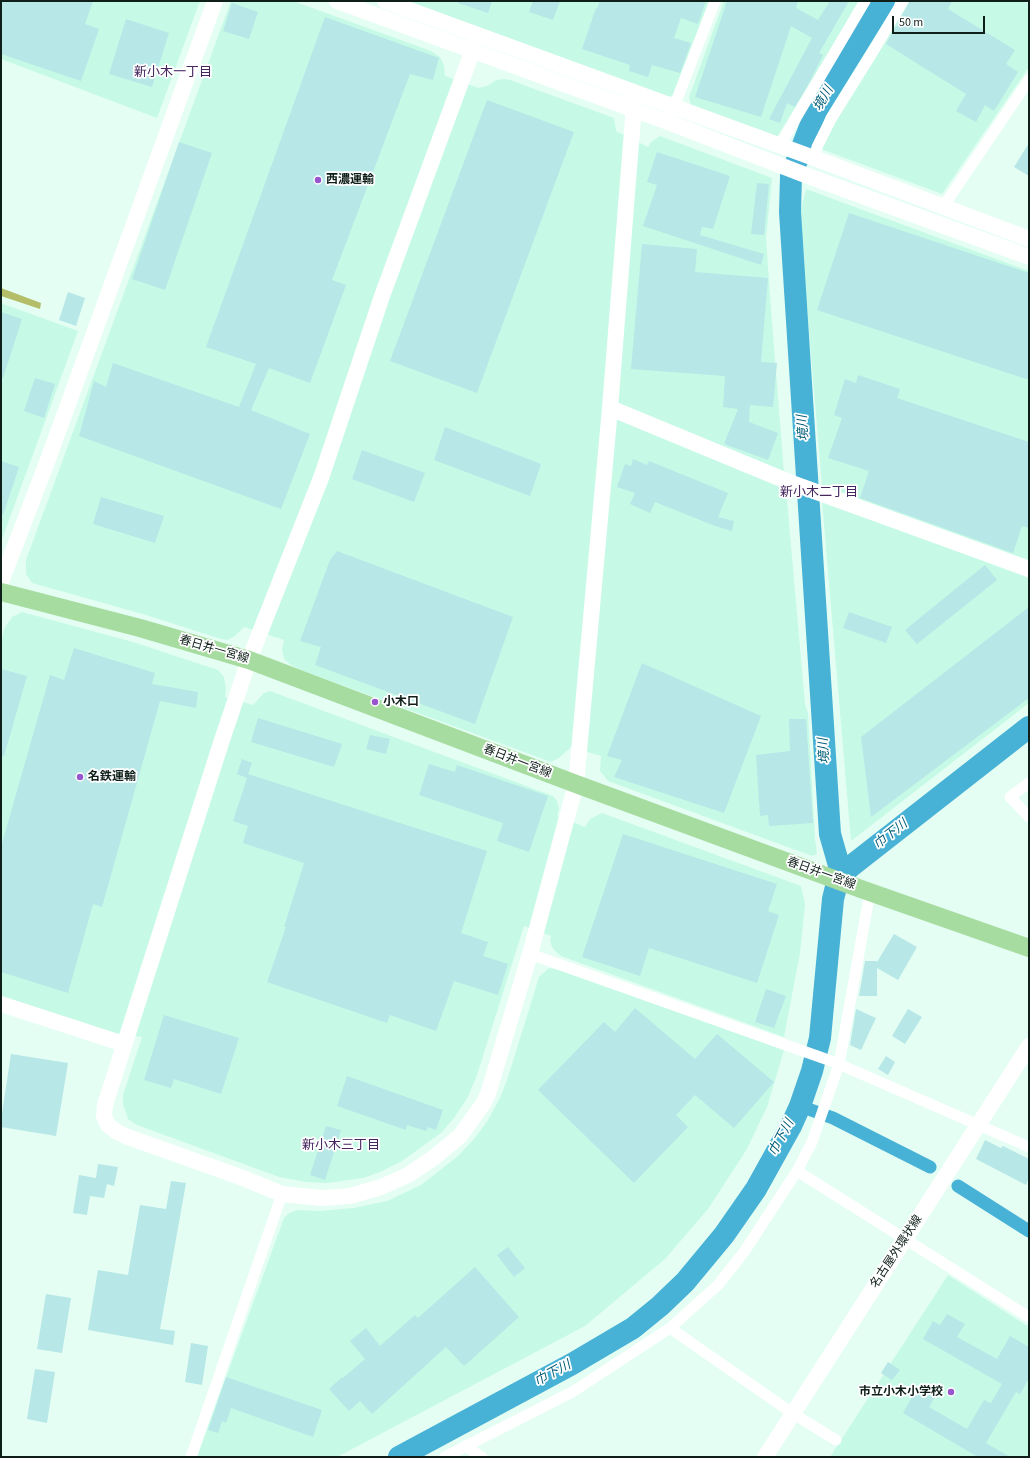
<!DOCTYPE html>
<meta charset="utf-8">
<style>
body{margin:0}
#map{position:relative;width:1030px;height:1458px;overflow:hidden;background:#e4fef3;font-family:"Source Sans 3",sans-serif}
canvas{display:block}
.frame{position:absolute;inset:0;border:2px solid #0e1e18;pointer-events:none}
.scale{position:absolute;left:892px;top:16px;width:93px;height:18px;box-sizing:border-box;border:2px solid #0e1e18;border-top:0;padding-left:5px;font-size:12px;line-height:14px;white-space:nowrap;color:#0e1e18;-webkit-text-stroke:3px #fff;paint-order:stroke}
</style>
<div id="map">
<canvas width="1030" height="1458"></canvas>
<div class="frame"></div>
<div class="scale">50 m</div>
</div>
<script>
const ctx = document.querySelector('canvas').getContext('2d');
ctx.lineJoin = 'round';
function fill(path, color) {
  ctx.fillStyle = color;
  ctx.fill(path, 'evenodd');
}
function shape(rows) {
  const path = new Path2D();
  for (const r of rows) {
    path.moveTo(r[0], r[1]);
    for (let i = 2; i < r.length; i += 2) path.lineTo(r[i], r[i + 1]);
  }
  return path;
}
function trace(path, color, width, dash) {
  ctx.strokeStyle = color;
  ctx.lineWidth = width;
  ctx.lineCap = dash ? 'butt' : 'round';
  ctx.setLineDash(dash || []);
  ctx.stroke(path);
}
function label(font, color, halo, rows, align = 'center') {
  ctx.font = font + ' "Source Sans 3","Noto Sans JP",sans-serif';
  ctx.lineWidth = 3.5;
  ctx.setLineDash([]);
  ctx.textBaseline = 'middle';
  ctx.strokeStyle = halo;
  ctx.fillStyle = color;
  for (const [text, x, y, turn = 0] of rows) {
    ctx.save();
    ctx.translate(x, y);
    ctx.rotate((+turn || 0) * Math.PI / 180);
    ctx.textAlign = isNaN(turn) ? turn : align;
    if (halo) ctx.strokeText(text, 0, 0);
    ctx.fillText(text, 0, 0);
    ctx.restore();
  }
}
const built = shape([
 [1,1,200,1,157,118,1,59],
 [231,1,293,1,431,51,440,57,444,65,445,76,479,88,489,85,496,80,505,79,510,80,614,118,616,131,648,147,651,142,660,136,772,178,766,238,770,296,784,473,786,489,805,704,808,713,815,839,817,854,812,856,608,781,600,771,601,756,571,747,559,758,551,762,301,670,291,665,284,659,282,649,284,640,244,627,235,636,228,640,221,639,146,615,32,583,26,574,26,560],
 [407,1,710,1,676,94,669,97],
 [724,1,860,1,777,137,691,106,689,97],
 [905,1,1022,1,1029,4,1029,67,942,194,821,149,829,133],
 [806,189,1029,271,1029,562,822,486,801,237,801,210],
 [1,303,78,331,1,542],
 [822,501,1029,578,1029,703,851,841],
 [22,612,133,642,218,670,224,677,226,688,225,697,253,705,264,693,270,691,553,796,557,801,559,809,557,816,585,827,590,819,602,813,801,886,805,904,800,953,784,1037,561,956,556,952,552,947,550,941,551,936,524,926,477,1075,468,1097,454,1118,441,1133,402,1161,380,1172,363,1178,327,1183,306,1182,279,1177,137,1125,128,1119,123,1104,123,1095,142,1037,112,1033,1,999,1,643,4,629,12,617],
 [549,968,564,971,784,1050,767,1107,747,1149,708,1209,665,1259,585,1326,337,1457,197,1457,284,1218,288,1214,297,1210,320,1211,353,1208,387,1201,421,1185,458,1156,475,1138,488,1120,500,1098,508,1077,539,977],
 [948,1275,1029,1327,1029,1457,830,1457]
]);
const forest = shape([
 [1,288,41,303,40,309,1,296]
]);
const canal = shape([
 [800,1106,833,1118,930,1167],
 [958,1186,1029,1231]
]);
const river = shape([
 [842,876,830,834,790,212,791,176,816,111,884,1],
 [399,1457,572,1364,633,1328,660,1306,685,1282,724,1235,756,1189,791,1126,800,1106,812,1071,820,1038,833,899,836,887,842,876,850,867,1029,727]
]);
const building = shape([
 [1,1,93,1,85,24,99,29,81,81,1,54],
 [458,1,492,1,488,13,458,3],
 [533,1,560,1,553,20,529,12],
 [600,1,706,1,698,24,681,18,674,38,691,43,680,73,652,65,648,77,629,71,630,65,582,49,596,8,597,9],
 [727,1,798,1,796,8,818,20,830,1,849,1,819,53,823,55,809,83,795,107,787,103,780,123,769,119,812,38,791,26,761,117,695,97],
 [910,1,952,1,948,9,1015,50,1006,64,1018,72,994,111,985,105,976,122,956,111,966,94,886,44],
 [232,3,258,12,249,39,223,31],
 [325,17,439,58,433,80,410,74,332,280,346,285,310,383,269,368,251,410,310,434,281,509,79,436,94,381,106,387,113,363,239,407,256,364,206,347],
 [126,19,169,33,152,87,109,74],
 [487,100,574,132,477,393,390,361],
 [179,142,212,153,165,290,132,279],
 [1029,143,1029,176,1014,167],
 [657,152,730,176,713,229,702,227,700,235,764,254,761,265,643,226,657,185,647,182],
 [757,183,769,184,764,235,751,234],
 [849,213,1029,273,1029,380,817,310],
 [642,244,697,249,695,272,768,278,761,362,777,363,773,407,750,405,749,422,778,433,768,460,724,444,738,409,723,407,725,376,631,369],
 [68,292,85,298,76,326,59,320],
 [1,312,22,319,3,378,1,377],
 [858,375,900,389,897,398,1029,442,1029,528,1022,526,1013,553,860,498,869,471,828,458,842,418,834,415,845,379,856,383],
 [35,378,55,384,44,418,24,411],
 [445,427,541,464,530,496,434,460],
 [362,450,425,473,414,502,352,479],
 [633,459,647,465,649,461,728,493,718,517,734,521,732,531,715,526,655,502,650,513,630,504,635,493,617,487,625,464,631,466],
 [1,461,19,467,3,515,1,515],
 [101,497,164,516,155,543,93,524],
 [337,551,513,617,475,724,315,665,321,647,300,641,330,560],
 [985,565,997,580,917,644,905,630],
 [1029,607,1029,698,871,817,861,737],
 [849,612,892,627,886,643,843,628],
 [74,648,155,673,152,684,198,692,196,708,160,701,102,907,93,904,68,993,1,972,1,847,50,675,64,680],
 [642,663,761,716,724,813,614,777,622,760,607,756],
 [1,669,27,676,4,756,1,756],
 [258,718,342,744,334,767,251,742],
 [789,719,806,719,813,823,769,826,768,815,760,816,756,755,790,751],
 [370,735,390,739,386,754,366,749],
 [242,759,252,763,248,774,487,851,461,933,488,942,483,956,508,964,498,995,454,981,436,1031,390,1015,387,1023,267,982,286,927,284,927,304,863,243,843,248,826,233,821,247,778,237,774],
 [429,764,455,772,457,765,548,796,529,852,497,841,503,823,419,795],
 [623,834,777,884,768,911,779,915,757,983,649,948,640,976,582,957],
 [894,934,917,947,898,980,877,968,877,996,859,996,865,961,877,961,877,962],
 [766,989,786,996,774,1028,755,1022],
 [635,1008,695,1059,717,1034,774,1082,734,1128,695,1095,676,1115,688,1127,634,1183,538,1090,604,1022,615,1032],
 [856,1009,876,1018,861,1050,850,1045],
 [908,1009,922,1017,905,1044,892,1036],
 [164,1015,239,1038,221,1094,174,1079,171,1088,144,1080],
 [11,1054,68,1063,56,1136,1,1127,1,1120],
 [886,1056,895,1062,888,1075,878,1069],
 [347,1076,443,1110,436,1130,428,1127,426,1131,407,1125,406,1130,337,1106],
 [326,1126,341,1130,325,1180,310,1175],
 [985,1140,1001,1148,1003,1146,1029,1159,1029,1178,1026,1185,976,1159],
 [98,1164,118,1167,114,1186,107,1184,104,1198,90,1196,87,1215,73,1213,79,1175,96,1178],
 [171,1181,186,1183,160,1329,175,1331,173,1345,88,1330,98,1270,128,1275,140,1205,166,1209],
 [508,1247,525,1268,514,1277,497,1255],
 [475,1267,519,1317,464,1366,446,1347,372,1414,360,1401,349,1411,329,1389,342,1377,343,1378,365,1359,350,1341,366,1328,380,1346,415,1315,418,1318],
 [46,1294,71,1298,62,1353,37,1349],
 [947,1314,965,1324,957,1337,997,1359,1010,1336,1029,1347,1029,1378,1020,1394,1016,1392,986,1443,1010,1457,978,1457,903,1413,919,1385,936,1395,929,1407,967,1429,984,1400,991,1403,1002,1384,923,1339,933,1321,940,1325],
 [191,1343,208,1346,202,1385,185,1382],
 [888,1362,900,1370,892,1380,881,1373],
 [35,1369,55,1372,47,1423,27,1419],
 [226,1377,322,1410,313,1437,231,1408,226,1423,222,1421,218,1433,208,1430]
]);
const street = shape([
 [672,112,715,1],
 [780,145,865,1],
 [814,158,817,147,831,119,874,50,903,1],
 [943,207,1029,80],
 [1029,783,1010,797,1029,817],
 [530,954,834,1062,1029,1147],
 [797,1171,1029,1317],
 [670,1328,792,1413,836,1440],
 [465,1446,482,1457],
 [191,1457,282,1194],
 [445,1457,574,1391,670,1328,718,1285,744,1252,797,1171,812,1142,839,1064,870,892]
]);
const secondary = shape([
 [337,1,668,122,808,176,1029,257],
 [385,1,814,158,1029,239],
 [478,36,382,296,321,478,249,660,222,740,105,1105,104,1116,108,1125,117,1132,128,1137,243,1178,282,1194,322,1198,350,1196,381,1187,408,1175,432,1159,460,1136,483,1104,488,1094,530,954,576,784,610,408,635,93],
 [610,408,789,482,1029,569],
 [1,582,46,465,215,1],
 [1,1004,124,1044],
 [765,1457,1029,1046]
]);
const primary = shape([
 [1,592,140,628,249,660,576,784,861,889,1029,948]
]);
const markers = [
 [318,180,4,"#9756cc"],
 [375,702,4,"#9756cc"],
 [80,777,4,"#9756cc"],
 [951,1392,4,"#9756cc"]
];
const poiNames = [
 ["西濃運輸",326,180],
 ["小木口",383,702],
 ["名鉄運輸",88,777],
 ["市立小木小学校",943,1392,"right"]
];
const streetNames = [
 ["春日井一宮線",214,650,16],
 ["春日井一宮線",517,762,21],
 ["春日井一宮線",821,874,20],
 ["名古屋外環状線",897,1252,-57]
];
const neighbourhoodNames = [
 ["新小木一丁目",173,73],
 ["新小木二丁目",819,493],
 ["新小木三丁目",341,1146]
];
const waterNames = [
 ["境川",824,99,-60],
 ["境川",804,428,-94],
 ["境川",825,751,-94],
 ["巾下川",891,835,-38],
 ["巾下川",782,1138,-62],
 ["巾下川",553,1374,-28]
];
fill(built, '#c6fae6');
fill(forest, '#b4bd68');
trace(canal, '#47b1d6', 13);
trace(river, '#47b1d6', 22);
fill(building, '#b7e7e7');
trace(street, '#fff', 11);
trace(secondary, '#fff', 16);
trace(primary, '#a7dca1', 18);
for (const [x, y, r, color] of markers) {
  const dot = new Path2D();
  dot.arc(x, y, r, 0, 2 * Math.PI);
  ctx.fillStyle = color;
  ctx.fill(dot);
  trace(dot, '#fff', 1.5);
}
label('bold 12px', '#0e1e18', '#fff', poiNames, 'left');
label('12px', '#0e1e18', '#fff', streetNames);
label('13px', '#46265f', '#fff', neighbourhoodNames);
label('italic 13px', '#005d76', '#fff', waterNames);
</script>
